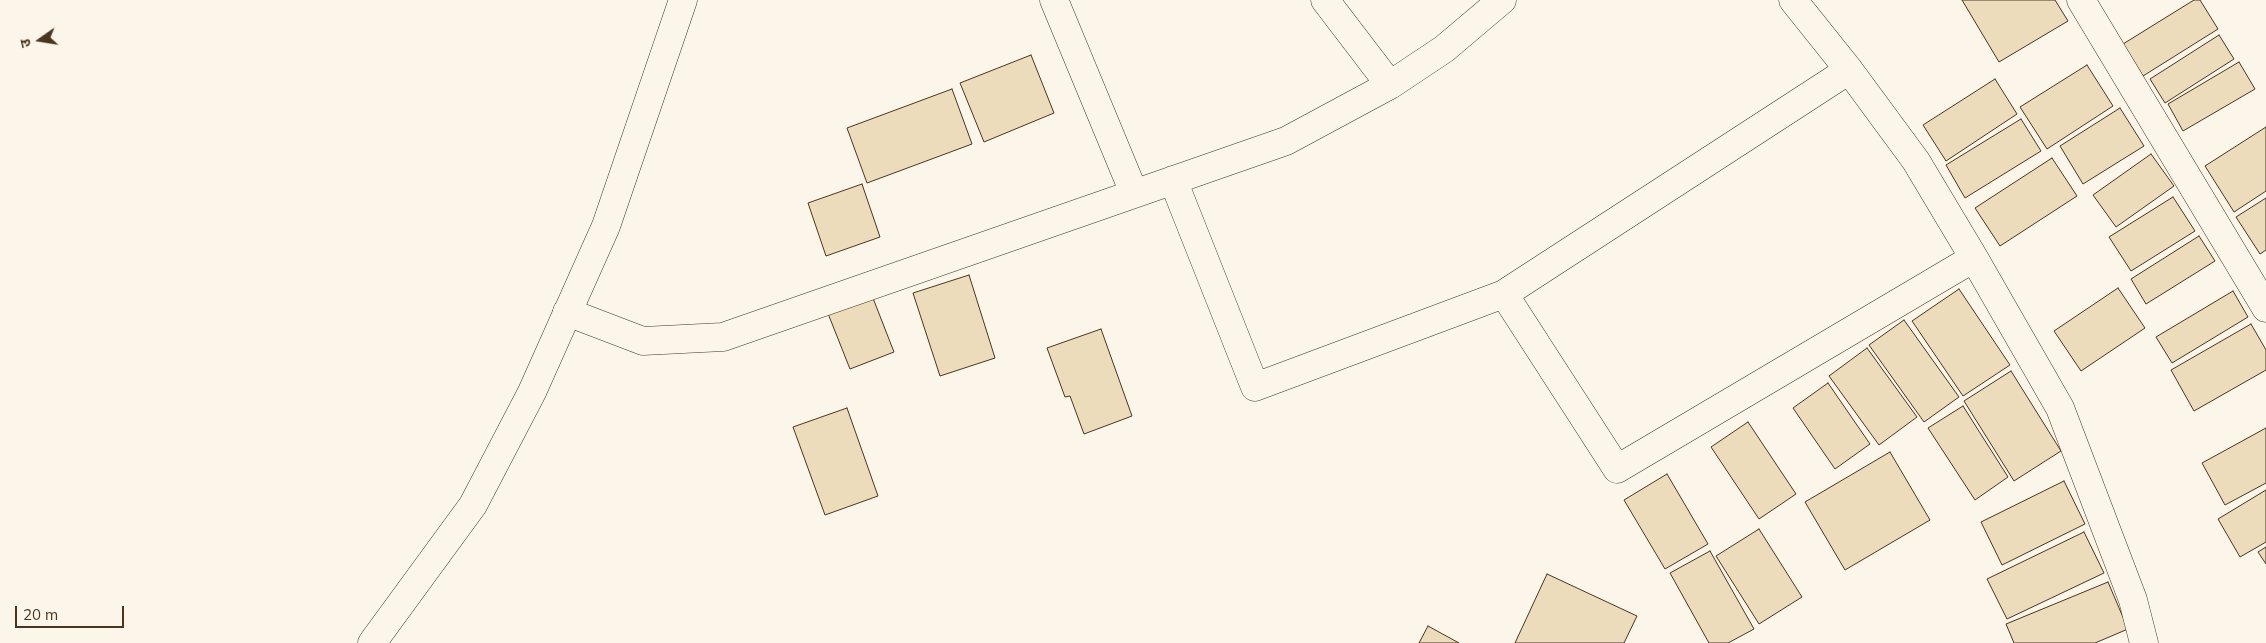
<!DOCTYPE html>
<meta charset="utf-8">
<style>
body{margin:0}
#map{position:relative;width:2266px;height:643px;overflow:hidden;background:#fbf6e9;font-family:Mulish,"Noto Sans Devanagari",sans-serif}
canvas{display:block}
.north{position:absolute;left:15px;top:15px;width:50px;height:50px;-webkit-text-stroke:4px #fbf6e9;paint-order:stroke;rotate:257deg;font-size:14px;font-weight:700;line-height:20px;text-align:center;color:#4a3520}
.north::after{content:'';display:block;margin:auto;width:18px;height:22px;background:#4a3520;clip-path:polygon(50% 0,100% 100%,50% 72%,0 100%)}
.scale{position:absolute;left:15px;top:606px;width:109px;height:22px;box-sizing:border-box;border:2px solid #4a3520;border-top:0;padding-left:6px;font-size:15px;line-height:18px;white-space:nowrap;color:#4a3520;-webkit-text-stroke:4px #fbf6e9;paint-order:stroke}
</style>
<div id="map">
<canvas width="2266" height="643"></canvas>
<div class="north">उ</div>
<div class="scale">20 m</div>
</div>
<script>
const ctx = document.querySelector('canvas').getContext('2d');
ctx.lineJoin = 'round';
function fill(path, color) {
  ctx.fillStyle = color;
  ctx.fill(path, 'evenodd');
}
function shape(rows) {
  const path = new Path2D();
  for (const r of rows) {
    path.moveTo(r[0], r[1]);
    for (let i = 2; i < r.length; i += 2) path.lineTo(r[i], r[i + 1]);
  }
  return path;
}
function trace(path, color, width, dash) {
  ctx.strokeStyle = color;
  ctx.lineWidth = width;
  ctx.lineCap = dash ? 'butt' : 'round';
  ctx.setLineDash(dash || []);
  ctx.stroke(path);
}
const building = shape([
 [1962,0,2055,0,2068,21,1999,62,1962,0],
 [2194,0,2200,0,2218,29,2143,76,2123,44,2194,0],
 [2219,35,2234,59,2165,103,2150,79,2219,35],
 [1031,55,1054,113,984,142,960,83,1031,55],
 [2239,62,2255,89,2183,131,2168,104,2239,62],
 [2087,65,2113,106,2047,149,2020,107,2087,65],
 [1995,79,2017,114,1946,161,1923,125,1995,79],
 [952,89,972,144,867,183,847,128,952,89],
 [2120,108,2144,146,2083,184,2060,146,2120,108],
 [2021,119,2041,151,1965,198,1946,165,2021,119],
 [2266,127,2266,191,2234,212,2205,166,2266,127],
 [2151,154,2174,186,2116,227,2093,195,2151,154],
 [2052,158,2077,196,2000,246,1975,208,2052,158],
 [862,184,880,237,826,256,808,203,862,184],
 [2173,197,2195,231,2131,271,2109,237,2173,197],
 [2266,198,2266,250,2260,254,2236,217,2266,198],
 [2199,236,2215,261,2146,304,2131,279,2199,236],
 [969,275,995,358,940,376,913,293,969,275],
 [2118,288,2145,328,2081,371,2054,331,2118,288],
 [1959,289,2010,365,1963,396,1912,321,1959,289],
 [2233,291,2248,317,2172,363,2156,337,2233,291],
 [871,293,894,352,850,369,827,311,871,293],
 [1904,320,1959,397,1924,422,1869,345,1904,320],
 [2251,324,2266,350,2266,370,2194,411,2171,370,2251,324],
 [1101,329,1132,416,1084,434,1070,396,1065,397,1047,348,1101,329],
 [1867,348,1917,417,1879,445,1829,376,1867,348],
 [2011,371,2061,451,2014,481,1964,401,2011,371],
 [1828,383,1870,444,1835,469,1793,408,1828,383],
 [1963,406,2008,477,1975,500,1928,428,1963,406],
 [847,408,878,496,825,515,793,427,847,408],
 [1748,422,1796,494,1759,519,1711,447,1748,422],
 [2266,428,2266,483,2225,505,2202,463,2266,428],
 [1890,452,1930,520,1845,570,1805,502,1890,452],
 [1667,474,1708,544,1665,569,1624,500,1667,474],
 [2064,481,2085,524,2002,565,1981,522,2064,481],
 [2266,490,2266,542,2240,557,2218,519,2266,490],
 [1759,529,1802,597,1759,624,1716,556,1759,529],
 [2084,532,2104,573,2007,619,1987,579,2084,532],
 [2266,547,2266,564,2258,552,2266,547],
 [1710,551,1754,629,1728,643,1709,643,1670,573,1710,551],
 [1547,574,1637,616,1624,643,1515,643,1547,574],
 [2108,582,2128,629,2095,643,2014,643,2006,624,2108,582],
 [1428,626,1459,643,1419,643,1428,626]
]);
const minor = shape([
 [1054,0,1134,193],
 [1325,0,1390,85],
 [1793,0,1849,70,1916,161,1974,258,2060,408,2133,600,2144,643],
 [2081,0,2266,308],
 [1173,180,1255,387,1504,294,1849,70],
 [1504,294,1617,469,1974,258],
 [567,312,643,341,723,337,1286,141,1390,85,1444,49,1502,0]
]);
const secondary = shape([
 [372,643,473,505,532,392,606,226,683,0]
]);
fill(building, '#ecdcbc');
trace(building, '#4a3520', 1);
trace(minor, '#4a3520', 29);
trace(secondary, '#4a3520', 29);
trace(minor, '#fbf6e9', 28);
trace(secondary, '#fbf6e9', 28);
</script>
